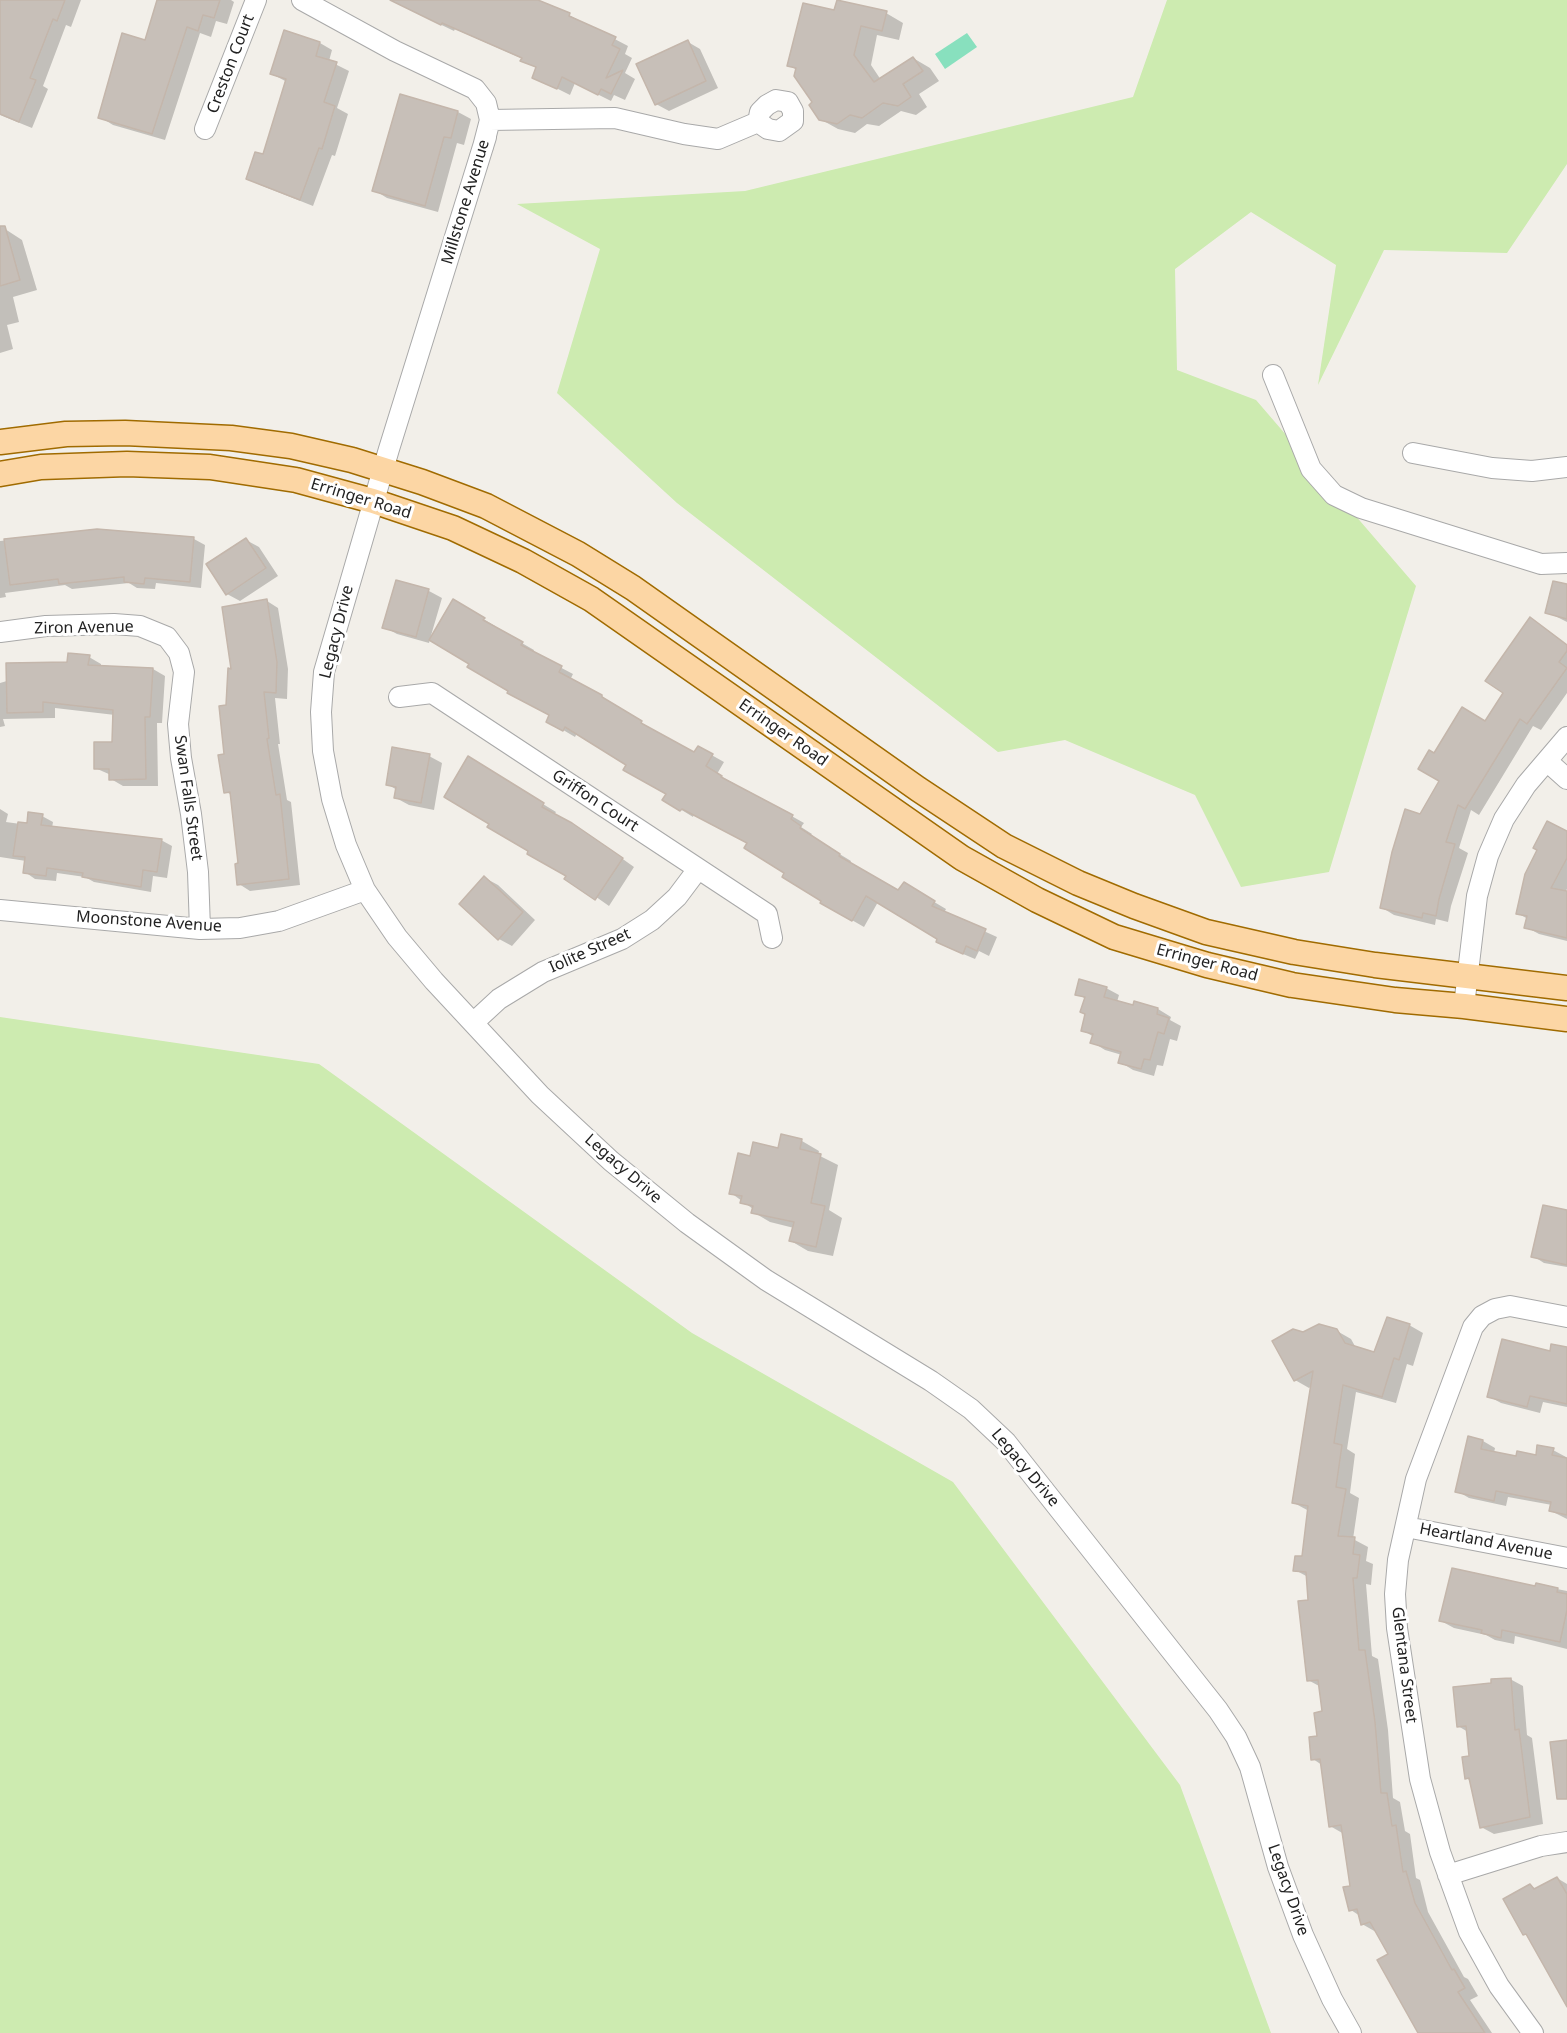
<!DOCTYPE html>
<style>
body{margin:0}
canvas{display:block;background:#f2efe9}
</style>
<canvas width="1567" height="2033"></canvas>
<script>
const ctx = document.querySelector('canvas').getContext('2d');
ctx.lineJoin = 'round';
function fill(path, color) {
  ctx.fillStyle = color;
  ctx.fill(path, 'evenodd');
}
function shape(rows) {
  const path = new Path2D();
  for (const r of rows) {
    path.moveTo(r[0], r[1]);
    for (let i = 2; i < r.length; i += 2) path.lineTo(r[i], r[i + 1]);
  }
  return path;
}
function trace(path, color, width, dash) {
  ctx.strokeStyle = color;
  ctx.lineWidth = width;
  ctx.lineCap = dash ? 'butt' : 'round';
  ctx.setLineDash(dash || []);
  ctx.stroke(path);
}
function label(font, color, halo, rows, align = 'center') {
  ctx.font = font + ' "Noto Sans",sans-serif';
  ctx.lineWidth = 6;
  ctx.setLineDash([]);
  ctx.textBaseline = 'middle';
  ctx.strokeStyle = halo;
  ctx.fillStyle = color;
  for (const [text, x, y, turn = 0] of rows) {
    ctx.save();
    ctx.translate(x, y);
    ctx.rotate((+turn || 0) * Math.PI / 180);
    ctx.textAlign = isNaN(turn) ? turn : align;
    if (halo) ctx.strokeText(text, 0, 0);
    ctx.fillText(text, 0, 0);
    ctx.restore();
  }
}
const grass = shape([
 [1167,0,1567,0,1567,164,1507,253,1384,250,1318,385,1336,265,1251,212,1175,269,1177,370,1256,400,1416,586,1329,872,1241,887,1195,795,1065,740,998,752,677,503,557,393,600,249,517,204,745,191,1133,97],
 [0,1017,319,1064,692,1333,953,1482,1180,1785,1271,2033,0,2033]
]);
const pitch = shape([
 [967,33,977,47,945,69,935,54]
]);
const shadow = shape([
 [3,0,81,0,71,27,66,25,43,86,48,89,32,128,0,115,0,8],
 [159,0,231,0,234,2,227,24,216,21,211,37,200,33,165,140,113,125,100,117,146,42],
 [390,0,536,0,569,15,628,46,625,54,632,58,625,73,635,79,625,100,614,95,611,101,575,83,570,95,534,77,537,68,523,59,455,29,454,31],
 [835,12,886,13,903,23,899,40,877,35,871,65,881,80,913,58,930,68,939,81,919,94,927,107,916,115,901,111,879,126,867,124,855,133,838,129,820,119,814,103,797,70,788,65],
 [688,42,700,49,718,88,669,111,656,104],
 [320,43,332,50,329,61,349,71,337,108,348,114,335,156,332,155,313,206,260,185,247,178,264,156,287,82,272,74],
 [458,112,471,119,464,145,457,143,438,212,387,198,374,190],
 [5,229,22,240,37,290,13,297,19,322,7,325,13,349,0,353,0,231],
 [97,531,194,539,205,545,201,588,156,583,155,589,137,588,129,583,72,589,65,585,5,593,6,597,0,598,0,541],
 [246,540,259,547,278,576,240,601,227,594],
 [397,582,429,591,442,598,430,639,454,601,495,626,494,627,534,650,533,653,573,674,570,680,613,704,653,731,695,754,699,748,724,762,717,774,804,823,801,827,812,834,810,836,851,861,850,864,899,892,904,884,946,909,944,913,997,937,989,956,979,951,975,959,949,948,937,942,939,939,878,902,864,927,822,903,823,900,749,843,694,814,693,817,664,799,668,794,628,764,577,733,575,737,548,721,551,715,471,663,430,639,429,643,397,634,384,627],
 [1567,586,1567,622,1547,612],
 [267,601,278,608,288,669,287,699,275,698,280,744,278,744,287,800,291,802,300,885,250,891,239,884,239,865,232,795,226,792,228,706,233,670],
 [1543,627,1567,645,1567,693,1541,730,1533,726,1479,815,1471,810,1459,848,1468,853,1451,906,1448,922,1436,919,1435,925,1394,915,1381,907,1421,816,1441,781,1435,755,1486,723],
 [89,657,101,664,101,667,153,669,165,676,162,723,157,723,158,786,123,786,111,779,111,775,95,768,113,744,115,715,55,708,55,718,3,719,5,726,0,727,0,683],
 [429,756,442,763,434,810,409,805,396,798,397,790,387,784],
 [481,766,556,812,554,815,585,832,634,867,609,906,491,823],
 [0,809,8,814,6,822,28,825,42,816,53,822,52,828,161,840,172,846,167,878,153,876,151,892,94,882,85,877,57,873,56,881,35,879,25,872,26,861,0,857],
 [1567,833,1567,889,1565,892,1567,893,1567,941,1539,934,1526,927,1528,919,1517,913],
 [485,878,498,885,535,920,512,946,499,939],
 [1106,988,1119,995,1117,1002,1134,1007,1135,1003,1158,1009,1171,1017,1170,1020,1181,1026,1177,1041,1170,1039,1163,1066,1157,1065,1154,1076,1133,1070,1120,1062,1122,1055,1105,1050,1092,1042,1094,1037,1082,1030,1087,1014,1086,999,1077,994],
 [782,1136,802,1141,819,1151,818,1155,838,1165,829,1210,842,1218,833,1256,808,1251,791,1241,794,1228,770,1222,753,1212,753,1209,731,1193,751,1158,779,1149],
 [1567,1212,1567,1267,1544,1263,1533,1256],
 [1409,1325,1423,1333,1413,1366,1407,1364,1396,1403,1356,1392,1347,1449,1355,1454,1350,1493,1359,1498,1353,1539,1368,1547,1366,1561,1373,1564,1371,1585,1366,1584,1372,1656,1378,1659,1388,1730,1393,1798,1400,1802,1405,1831,1410,1834,1416,1878,1420,1880,1428,1912,1464,1977,1468,1979,1478,1996,1470,2000,1492,2033,1418,2033,1419,2032,1390,1955,1376,1932,1362,1924,1360,1916,1351,1910,1351,1887,1344,1834,1330,1826,1322,1765,1313,1759,1323,1712,1319,1686,1308,1680,1309,1602,1308,1577,1295,1570,1303,1558,1309,1511,1294,1503,1312,1386,1309,1388,1295,1380,1303,1334,1337,1331,1351,1339,1356,1348,1375,1353],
 [1567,1349,1567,1407,1543,1402,1540,1413,1501,1403,1488,1396,1551,1353],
 [1483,1441,1495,1448,1494,1453,1517,1458,1537,1456,1553,1450,1566,1457,1567,1519,1551,1511,1552,1505,1508,1497,1506,1506,1469,1498,1457,1491],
 [1537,1585,1567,1591,1567,1649,1515,1636,1514,1644,1495,1640,1486,1635,1454,1628,1441,1621,1536,1588],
 [1510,1679,1523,1686,1527,1735,1532,1738,1543,1824,1494,1834,1481,1827,1471,1781,1466,1778,1471,1757,1468,1732,1458,1726,1493,1685],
 [1557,1878,1567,1884,1567,1998,1559,1989,1505,1899,1530,1886,1537,1889]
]);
const building = shape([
 [0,0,65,0,57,21,53,19,30,78,36,80,19,122,0,114,0,0],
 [157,0,220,0,214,18,203,15,198,31,187,27,152,134,98,118,122,33,145,40,157,0],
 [390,0,538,0,570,13,569,16,616,37,612,45,620,49,606,78,623,70,611,94,601,89,598,95,562,77,557,89,532,78,536,67,520,61,522,58,442,23,441,25,390,0],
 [837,0,887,11,882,31,861,26,854,55,874,82,913,57,923,71,903,84,911,97,898,106,883,103,862,118,850,115,837,124,819,120,809,105,812,102,794,76,796,68,787,66,803,3,834,10,837,0],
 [284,30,320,42,316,56,337,62,324,102,335,106,322,149,319,148,300,200,246,179,255,152,263,154,286,79,270,74,284,30],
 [688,40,706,81,655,105,636,64,688,40],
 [400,94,458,111,451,138,444,137,425,206,372,191,400,94],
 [0,226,5,226,20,280,0,286,0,226],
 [97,529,194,537,190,582,145,578,144,584,124,582,124,577,59,584,58,579,10,585,4,539,97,529],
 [246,538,266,568,226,595,206,564,246,538],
 [396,580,429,589,416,637,382,628,396,580],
 [1553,581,1567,584,1567,619,1545,613,1553,581],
 [267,599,277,662,276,693,264,692,269,738,267,739,276,795,280,794,289,879,237,885,235,864,238,863,230,792,224,793,218,755,224,754,219,706,226,705,228,668,231,669,222,607,267,599],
 [453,599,485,618,483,620,523,642,521,645,562,666,559,672,602,695,602,697,642,721,641,723,694,752,698,746,713,754,706,766,722,776,721,777,793,815,791,819,801,826,800,828,840,854,839,856,898,890,904,882,935,901,932,906,986,929,977,951,966,946,963,954,936,942,937,939,866,896,852,921,820,903,821,901,782,877,784,873,744,848,747,843,682,809,680,811,662,800,666,794,623,770,626,765,565,727,563,731,546,722,549,715,507,693,508,691,467,667,469,664,429,640,453,599],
 [1530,617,1567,645,1567,651,1559,662,1567,668,1527,724,1520,719,1465,809,1458,805,1446,842,1455,844,1439,899,1436,916,1423,913,1422,918,1380,908,1392,852,1405,809,1420,814,1439,781,1418,769,1429,750,1434,753,1462,707,1485,721,1503,693,1485,681,1530,617],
 [68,653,90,655,88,665,153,668,150,717,145,717,146,779,109,780,109,769,94,769,94,742,112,742,113,710,43,702,43,712,7,713,6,663,67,662,68,653],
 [392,747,430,754,421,803,394,798,396,787,386,785,392,747],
 [468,756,544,803,542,807,572,823,623,858,595,900,564,879,566,876,527,854,528,851,487,827,489,824,444,797,468,756],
 [28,812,43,814,41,825,162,839,157,872,143,870,141,887,82,877,83,873,47,868,46,876,23,873,25,857,13,856,18,822,27,823,28,812],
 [1547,821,1567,831,1567,858,1551,888,1567,891,1567,938,1524,928,1527,916,1516,914,1525,874,1537,850,1533,848,1547,821],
 [484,876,523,912,498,940,459,904,484,876],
 [1079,979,1107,987,1104,997,1133,1005,1134,1001,1158,1008,1157,1014,1169,1018,1164,1034,1158,1032,1150,1060,1144,1059,1141,1069,1118,1063,1121,1052,1090,1043,1093,1034,1081,1031,1085,1014,1080,1012,1085,997,1075,995,1079,979],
 [781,1134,802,1139,800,1149,821,1154,811,1203,825,1206,816,1247,789,1241,794,1222,751,1213,753,1206,740,1203,742,1196,729,1194,738,1153,750,1156,753,1142,778,1148,781,1134],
 [1543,1205,1567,1210,1567,1265,1531,1257,1543,1205],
 [1387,1317,1410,1324,1399,1360,1394,1358,1382,1397,1343,1385,1334,1443,1342,1445,1336,1487,1346,1489,1338,1536,1355,1537,1353,1554,1360,1555,1357,1578,1353,1578,1359,1650,1365,1650,1375,1722,1381,1793,1387,1793,1392,1826,1396,1825,1403,1872,1406,1871,1415,1903,1452,1970,1454,1969,1465,1988,1458,1992,1485,2033,1418,2033,1377,1960,1388,1954,1370,1922,1361,1925,1357,1909,1349,1911,1343,1887,1350,1886,1341,1825,1329,1827,1320,1759,1311,1760,1309,1737,1317,1736,1314,1713,1322,1711,1318,1680,1307,1681,1298,1601,1308,1600,1306,1572,1293,1571,1295,1556,1302,1556,1308,1506,1292,1503,1313,1371,1294,1381,1272,1341,1293,1329,1303,1332,1319,1324,1337,1329,1345,1343,1374,1352,1387,1317],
 [1502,1339,1550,1351,1551,1344,1567,1347,1567,1404,1530,1396,1527,1407,1487,1397,1502,1339],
 [1468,1436,1483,1440,1481,1449,1516,1456,1517,1451,1536,1455,1537,1445,1554,1448,1552,1455,1567,1458,1567,1515,1549,1511,1551,1502,1496,1491,1494,1501,1455,1492,1468,1436],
 [1452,1568,1535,1586,1536,1583,1558,1588,1557,1592,1567,1594,1567,1610,1560,1642,1502,1630,1501,1638,1481,1633,1482,1630,1439,1621,1452,1568],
 [1511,1678,1515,1730,1519,1729,1530,1817,1480,1828,1469,1778,1465,1779,1462,1757,1469,1756,1466,1726,1457,1727,1453,1687,1491,1683,1491,1679,1511,1678],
 [1567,1740,1567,1799,1557,1799,1550,1742,1567,1740],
 [1557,1877,1567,1894,1567,2007,1526,1934,1523,1935,1503,1899,1530,1884,1534,1889,1557,1877]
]);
const minor = shape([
 [302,0,395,51,475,89,486,103,490,120,483,147],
 [490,120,615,118,684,134,718,139,758,122,768,129,779,131,793,121,793,111,788,102,776,100,767,105,760,112,758,122],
 [205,129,256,0],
 [486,137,389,449,324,672,321,712,323,751,332,799,346,845,365,890,397,937,434,981,540,1095,611,1161,687,1223,766,1280,931,1381,971,1409,1006,1442,1218,1710,1236,1737,1250,1767,1278,1867,1303,1935,1332,1999,1351,2033],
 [1273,375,1311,469,1334,495,1361,508,1541,564,1567,563],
 [1413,453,1492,468,1532,471,1567,467],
 [0,632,46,626,114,624,140,626,167,637,179,653,184,672,178,724,181,758,191,814,198,872,200,929],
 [399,697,432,693,767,914,772,938],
 [1548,762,1567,779],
 [0,910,200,929,240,928,279,921,365,890],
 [1464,1006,1477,896,1488,856,1504,819,1526,785,1567,737],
 [473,1023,499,999,543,972,622,939,652,920,677,897,698,869],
 [1406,1527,1567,1558],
 [1448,1875,1541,1846,1567,1842],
 [1533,2033,1499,1986,1469,1932,1440,1852,1420,1779,1397,1628,1395,1594,1398,1560,1416,1479,1473,1327,1482,1316,1495,1309,1510,1306,1567,1317]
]);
const major = shape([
 [0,442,66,434,125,433,231,438,291,446,352,460,422,482,486,506,578,554,633,588,918,789,1004,846,1078,883,1134,906,1206,932,1294,952,1375,965,1567,988],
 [0,474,41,467,127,464,210,467,296,480,373,501,453,528,523,561,591,599,962,858,1037,900,1114,937,1207,965,1292,985,1395,1000,1464,1006,1567,1019]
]);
const streetNames = [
 ["Creston Court",231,64,-69],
 ["Millstone Avenue",466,202,-73],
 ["Erringer Road",361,499,17],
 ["Ziron Avenue",84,628,-1],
 ["Legacy Drive",337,632,-76],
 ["Erringer Road",783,733,35],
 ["Swan Falls Street",188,798,82],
 ["Griffon Court",595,801,33],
 ["Moonstone Avenue",149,922,4],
 ["Iolite Street",590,951,-24],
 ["Erringer Road",1207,963,15],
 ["Legacy Drive",623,1169,41],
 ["Legacy Drive",1025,1468,50],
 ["Heartland Avenue",1486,1542,11],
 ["Glentana Street",1404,1665,83],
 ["Legacy Drive",1288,1890,71]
];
fill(grass, '#cdebb0');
fill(pitch, '#88e0be');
fill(shadow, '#0003');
fill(building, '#c7bfb8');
trace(building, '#c4b6ab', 1.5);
trace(minor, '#a9a9a9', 22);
trace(major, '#a06b00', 27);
trace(minor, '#fff', 20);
trace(major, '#fcd6a4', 24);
label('16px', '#222', '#fff', streetNames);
</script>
